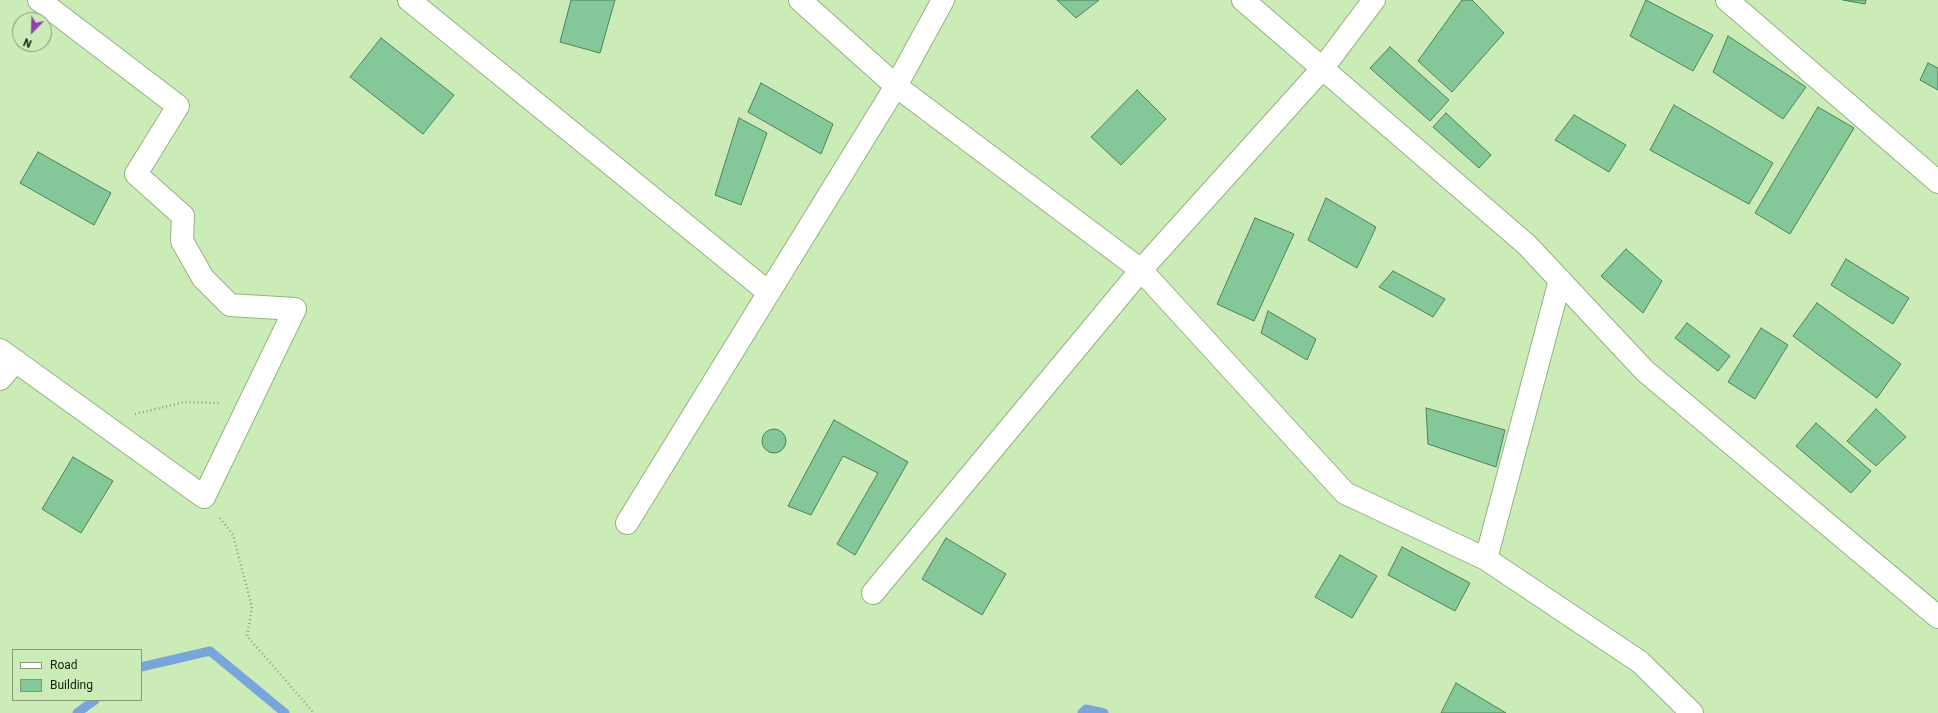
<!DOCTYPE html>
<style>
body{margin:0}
#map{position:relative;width:1938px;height:713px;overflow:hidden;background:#cbebb7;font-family:Roboto,sans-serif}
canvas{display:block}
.legend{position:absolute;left:12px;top:649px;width:130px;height:52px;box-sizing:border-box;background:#cbebb7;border:1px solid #839a73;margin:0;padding:5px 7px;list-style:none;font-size:12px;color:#16210e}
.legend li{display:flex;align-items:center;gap:8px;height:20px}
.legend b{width:20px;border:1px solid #839a73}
.north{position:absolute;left:12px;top:12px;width:40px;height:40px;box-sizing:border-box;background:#cbebb7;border:1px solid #839a73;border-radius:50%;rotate:203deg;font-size:11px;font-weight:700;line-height:16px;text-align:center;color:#16210e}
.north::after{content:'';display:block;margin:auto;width:14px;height:18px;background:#9042b3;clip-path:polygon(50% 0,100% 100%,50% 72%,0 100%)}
</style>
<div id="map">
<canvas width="1938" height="713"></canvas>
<ul class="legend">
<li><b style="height:5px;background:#fff"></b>Road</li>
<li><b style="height:11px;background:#84c899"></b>Building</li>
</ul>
<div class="north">N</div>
</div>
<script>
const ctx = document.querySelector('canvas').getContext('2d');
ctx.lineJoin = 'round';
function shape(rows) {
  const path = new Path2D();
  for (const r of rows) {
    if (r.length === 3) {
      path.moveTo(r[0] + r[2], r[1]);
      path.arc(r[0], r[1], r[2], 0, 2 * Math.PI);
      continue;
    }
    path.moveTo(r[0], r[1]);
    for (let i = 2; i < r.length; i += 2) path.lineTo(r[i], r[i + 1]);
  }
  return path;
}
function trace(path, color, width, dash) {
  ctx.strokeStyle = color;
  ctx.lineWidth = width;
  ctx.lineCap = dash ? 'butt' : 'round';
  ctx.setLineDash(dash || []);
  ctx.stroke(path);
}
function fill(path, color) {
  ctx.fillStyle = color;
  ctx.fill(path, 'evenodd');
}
const stream = shape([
 [141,667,210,651,285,713],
 [77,713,95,700],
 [1082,713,1086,709,1104,713]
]);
const building = shape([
 [571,0,615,0,600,53,560,42,571,0],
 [1057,0,1099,0,1076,18,1057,0],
 [1462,0,1472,0,1504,33,1452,92,1418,61,1462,0],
 [1646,0,1713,35,1693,71,1630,36,1646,0],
 [1843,0,1866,0,1865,4,1843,0],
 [1728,36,1806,87,1783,119,1713,72,1728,36],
 [381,38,454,95,423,134,350,77,381,38],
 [1390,47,1449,100,1430,121,1370,68,1390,47],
 [1928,63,1938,68,1938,90,1920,80,1928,63],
 [761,83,833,124,821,154,748,112,761,83],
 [1137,90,1166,119,1121,165,1091,137,1137,90],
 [1674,105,1773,163,1749,204,1650,150,1674,105],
 [1818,107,1854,128,1790,234,1755,213,1818,107],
 [1446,113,1491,155,1479,168,1433,127,1446,113],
 [1574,115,1626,145,1609,172,1555,140,1574,115],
 [739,118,767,133,741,205,715,195,739,118],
 [38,152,111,193,94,225,20,183,38,152],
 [1326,198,1376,227,1357,268,1308,240,1326,198],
 [1255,218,1294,234,1254,321,1217,304,1255,218],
 [1626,249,1662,281,1643,313,1601,276,1626,249],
 [1846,259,1909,298,1893,324,1831,285,1846,259],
 [1393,271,1445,299,1433,317,1379,287,1393,271],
 [1817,303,1901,364,1877,398,1793,336,1817,303],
 [1268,311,1316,339,1307,360,1261,333,1268,311],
 [1687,323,1730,356,1718,371,1675,338,1687,323],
 [1761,328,1788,345,1755,399,1728,382,1761,328],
 [1426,408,1505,430,1496,467,1428,444,1426,408],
 [1876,409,1906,437,1876,466,1847,441,1876,409],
 [834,420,908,462,855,555,837,544,878,473,843,456,811,515,788,506,834,420],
 [1816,423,1871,471,1851,493,1796,446,1816,423],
 [774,441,12],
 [73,457,113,481,81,533,42,509,73,457],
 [946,538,1006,574,982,615,922,579,946,538],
 [1402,547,1470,583,1455,611,1388,575,1402,547],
 [1340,555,1377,576,1352,618,1315,597,1340,555],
 [1456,683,1506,713,1441,713,1456,683]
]);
const path = shape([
 [135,414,185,402,220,403],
 [220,518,233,535,252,607,247,636,314,713]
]);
const street = shape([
 [409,0,768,292],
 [800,0,896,86,1141,270,1345,493,1486,559,1640,662,1692,713],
 [1243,0,1527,245,1645,371,1938,617],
 [1727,0,1938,182],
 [0,350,204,497,295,309,230,305,203,278,182,241,183,216,136,174,178,106,39,0],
 [0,379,16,361],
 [627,523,896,86,943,0],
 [1486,559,1560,280],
 [873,593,1141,270,1322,69,1374,0]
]);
trace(stream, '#77a5dc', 9);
fill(building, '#84c899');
trace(building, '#4d805e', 1);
trace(street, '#94b381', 24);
trace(path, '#8ba37b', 2.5, [1, 3]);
trace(street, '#fff', 22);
</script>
